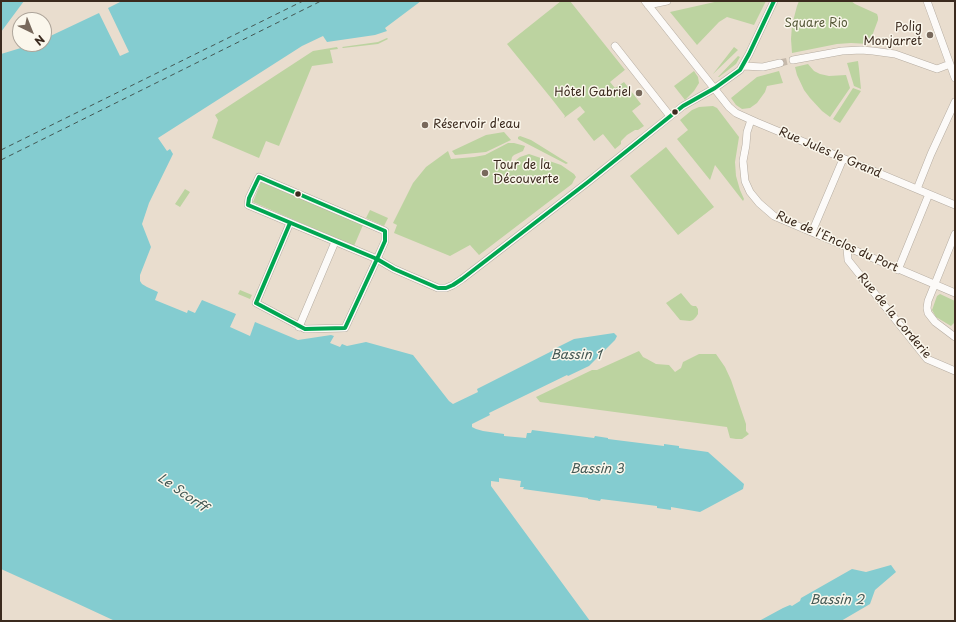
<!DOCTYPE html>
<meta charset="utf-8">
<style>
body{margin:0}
#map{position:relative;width:956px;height:622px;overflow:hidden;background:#e9ddce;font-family:"Playpen Sans",sans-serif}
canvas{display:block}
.frame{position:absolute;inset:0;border:2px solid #3b2a1e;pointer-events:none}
.north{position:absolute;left:12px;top:12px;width:40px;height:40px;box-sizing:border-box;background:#fbf7ec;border:1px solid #aea59a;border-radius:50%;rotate:137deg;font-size:11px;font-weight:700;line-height:16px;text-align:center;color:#3b2a1e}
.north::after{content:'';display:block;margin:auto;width:14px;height:18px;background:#78695c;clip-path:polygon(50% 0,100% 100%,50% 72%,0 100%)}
</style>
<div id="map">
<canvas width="956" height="622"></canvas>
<div class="frame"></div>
<div class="north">N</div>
</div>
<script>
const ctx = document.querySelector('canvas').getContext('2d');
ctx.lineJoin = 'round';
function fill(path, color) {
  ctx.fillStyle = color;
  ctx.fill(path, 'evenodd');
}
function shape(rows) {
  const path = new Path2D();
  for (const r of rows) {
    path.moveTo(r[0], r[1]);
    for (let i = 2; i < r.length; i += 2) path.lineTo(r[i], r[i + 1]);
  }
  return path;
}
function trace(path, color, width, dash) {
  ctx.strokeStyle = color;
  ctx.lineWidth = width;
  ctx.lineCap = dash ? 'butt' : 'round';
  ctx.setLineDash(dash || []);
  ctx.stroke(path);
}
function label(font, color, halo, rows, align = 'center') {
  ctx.font = font + ' "Playpen Sans",sans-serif';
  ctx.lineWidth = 3;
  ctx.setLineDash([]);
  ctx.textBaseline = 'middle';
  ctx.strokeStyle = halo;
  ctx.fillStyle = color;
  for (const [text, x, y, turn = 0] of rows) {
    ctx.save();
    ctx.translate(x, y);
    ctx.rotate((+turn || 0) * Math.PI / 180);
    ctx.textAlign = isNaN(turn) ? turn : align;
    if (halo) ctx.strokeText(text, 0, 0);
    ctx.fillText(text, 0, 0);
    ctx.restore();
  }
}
const green = shape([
 [561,1,570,1,625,70,626,69,610,82,615,88,624,82,641,104,632,111,644,126,638,130,635,130,627,135,621,141,621,144,615,149,603,134,594,141,577,119,585,112,580,106,564,118,565,116,551,98,507,44],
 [719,1,766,1,754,25,727,17,719,22,697,45,670,12],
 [799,1,851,1,855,4,877,14,878,17,878,20,869,44,851,43,837,44,792,53,791,39,792,25,797,6],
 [387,38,388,39,378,44,343,48,342,47,378,42],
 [337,47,338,49,330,50,333,63,312,66,279,146,266,141,259,158,212,138,218,120,215,115,313,51],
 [734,47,738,50,713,74],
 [738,56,740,57,736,64,719,77,718,77],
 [858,61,859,69,861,89,854,86,847,63],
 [808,64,814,71,820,74,829,76,846,75,850,88,830,117,822,111,810,98,804,90,797,75,795,67],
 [694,71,698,77,699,83,694,91,685,100,674,86],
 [779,71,783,83,767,86,765,92,757,103,750,108,742,109,736,105,731,98,757,77],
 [853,88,861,91,840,123,833,119],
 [713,106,717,108,739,137,735,162,736,176,740,190,744,199,743,201,715,165,710,180,677,139,688,130,680,120,692,110,699,107],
 [504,132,511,140,486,152,455,155,452,151,486,135],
 [520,136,531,140,568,163,566,164,518,139,518,137],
 [508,143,514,143,525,146,523,151,514,155,512,157,511,162,516,164,515,161,520,157,529,154,561,165,574,174,576,177,574,180,572,184,479,255,470,245,450,256,394,233,397,225,393,223,413,183,426,167,448,151,451,159,474,157,485,155],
 [666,147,714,207,678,235,630,176],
 [261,182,363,225,354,246,253,202],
 [185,189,190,192,180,207,175,204],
 [370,210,388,218,384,226,366,218],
 [240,290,252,295,250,299,238,294],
 [681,293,691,305,693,306,696,306,698,309,698,314,696,317,693,320,690,321,680,320,666,303],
 [940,294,955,301,955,322,951,326,936,317,932,310,937,296],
 [639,351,643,357,647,359,656,364,669,365,675,372,681,368,683,362,699,354,716,354,725,367,731,380,746,424,746,431,749,434,742,439,736,439,730,438,727,427,540,402,536,397,592,370,597,370]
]);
const water = shape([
 [1,1,24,1,1,32],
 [122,1,421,1,385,28,387,31,375,35,327,42,323,36,302,46,158,138,167,151,170,149,173,154,149,203,142,224,151,247,140,275,140,281,142,284,147,287,158,292,155,300,187,313,188,310,195,313,202,300,236,314,230,327,250,336,255,322,298,340,331,335,334,336,330,343,340,347,342,344,347,346,366,342,413,355,449,401,453,404,455,403,478,392,477,389,554,350,554,349,574,339,614,333,617,336,615,340,589,366,568,376,567,375,489,413,490,415,472,424,472,427,476,429,483,431,504,434,504,436,526,438,527,433,531,433,532,430,594,438,595,436,608,438,608,439,664,446,664,444,679,446,679,448,708,452,744,484,743,489,700,512,671,507,671,510,657,508,657,506,601,499,600,501,588,499,588,498,523,489,524,487,520,487,521,481,499,478,499,482,491,481,491,486,590,621,115,621,74,602,1,569,1,54,34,44,44,44,44,39,99,13,120,56,129,52,108,8],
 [891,565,896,572,875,590,870,604,841,621,759,621,783,608,790,605,792,606,800,601,801,598,852,569,866,572]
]);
const ferry = shape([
 [1,150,303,1],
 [1,160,321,1]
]);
const streetTunnel = shape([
 [780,63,793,60]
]);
const street = shape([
 [645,1,729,107,736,113,756,122,955,205],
 [927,1,955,78],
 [648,5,667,1],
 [615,46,670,116],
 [793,60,842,51,861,50,873,51,895,54,937,69,950,64],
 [743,66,763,67,780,63],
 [751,120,747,132,746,145,743,161,745,181,750,192,759,203,774,216,955,293],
 [917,189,931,154,955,102],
 [290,223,256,303,305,329,345,328,377,259,385,241,385,231,259,177,249,198,248,205,377,259,394,269,431,285,438,288,446,288,453,285,462,279,588,182,683,106,715,88,740,70,749,54,774,1],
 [812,232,843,159],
 [955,234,928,301,927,308,928,313,935,322,955,337],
 [847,248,848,260,927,359,955,371],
 [898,270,929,194],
 [299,327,335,242]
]);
const bus1 = shape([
 [290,223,256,303,305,329,345,328,377,259,385,241,385,231,259,177,249,198,248,205,377,259,394,269,431,285,438,288,446,288,453,285,462,279,588,182,683,106,715,88,740,70,749,54,774,1]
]);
const markers = [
 [930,35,4,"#78695c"],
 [639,93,4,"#78695c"],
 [675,112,3.5,"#3b2a1e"],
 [425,125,4,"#78695c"],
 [485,173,4,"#78695c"],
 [298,194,3.5,"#3b2a1e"]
];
const parkNames = [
 ["Square Rio",816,24]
];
const poiNames = [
 ["Polig",922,28],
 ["Monjarret",922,42],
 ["Hôtel Gabriel",631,93],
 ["Réservoir d'eau",433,125,"left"],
 ["Tour de la",493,166,"left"],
 ["Découverte",493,180,"left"]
];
const streetNames = [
 ["Rue Jules le Grand",830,153,23],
 ["Rue de l'Enclos du Port",837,242,24],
 ["Rue de la Corderie",894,316,50]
];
const waterNames = [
 ["Bassin 1",576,355],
 ["Bassin 3",597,469],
 ["Le Scorff",182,493,35],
 ["Bassin 2",837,600]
];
fill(green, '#bcd3a0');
fill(water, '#84ccd0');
trace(ferry, '#445854', 1, [5, 4]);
trace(streetTunnel, '#c6b9ab', 7, [7, 3.5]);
trace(street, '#b5aca1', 8);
trace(street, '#fcfaf8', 7);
trace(bus1, '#00a651', 4);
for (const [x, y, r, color] of markers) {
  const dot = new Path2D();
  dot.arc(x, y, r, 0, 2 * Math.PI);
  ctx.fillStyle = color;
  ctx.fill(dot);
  trace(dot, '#fbf7ec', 1.5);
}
label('12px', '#575a3a', '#fbf7ec', parkNames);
label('12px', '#3b2a1e', '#fbf7ec', poiNames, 'right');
label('12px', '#3b2a1e', '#fbf7ec', streetNames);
label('italic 13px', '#445854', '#fbf7ec', waterNames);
</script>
